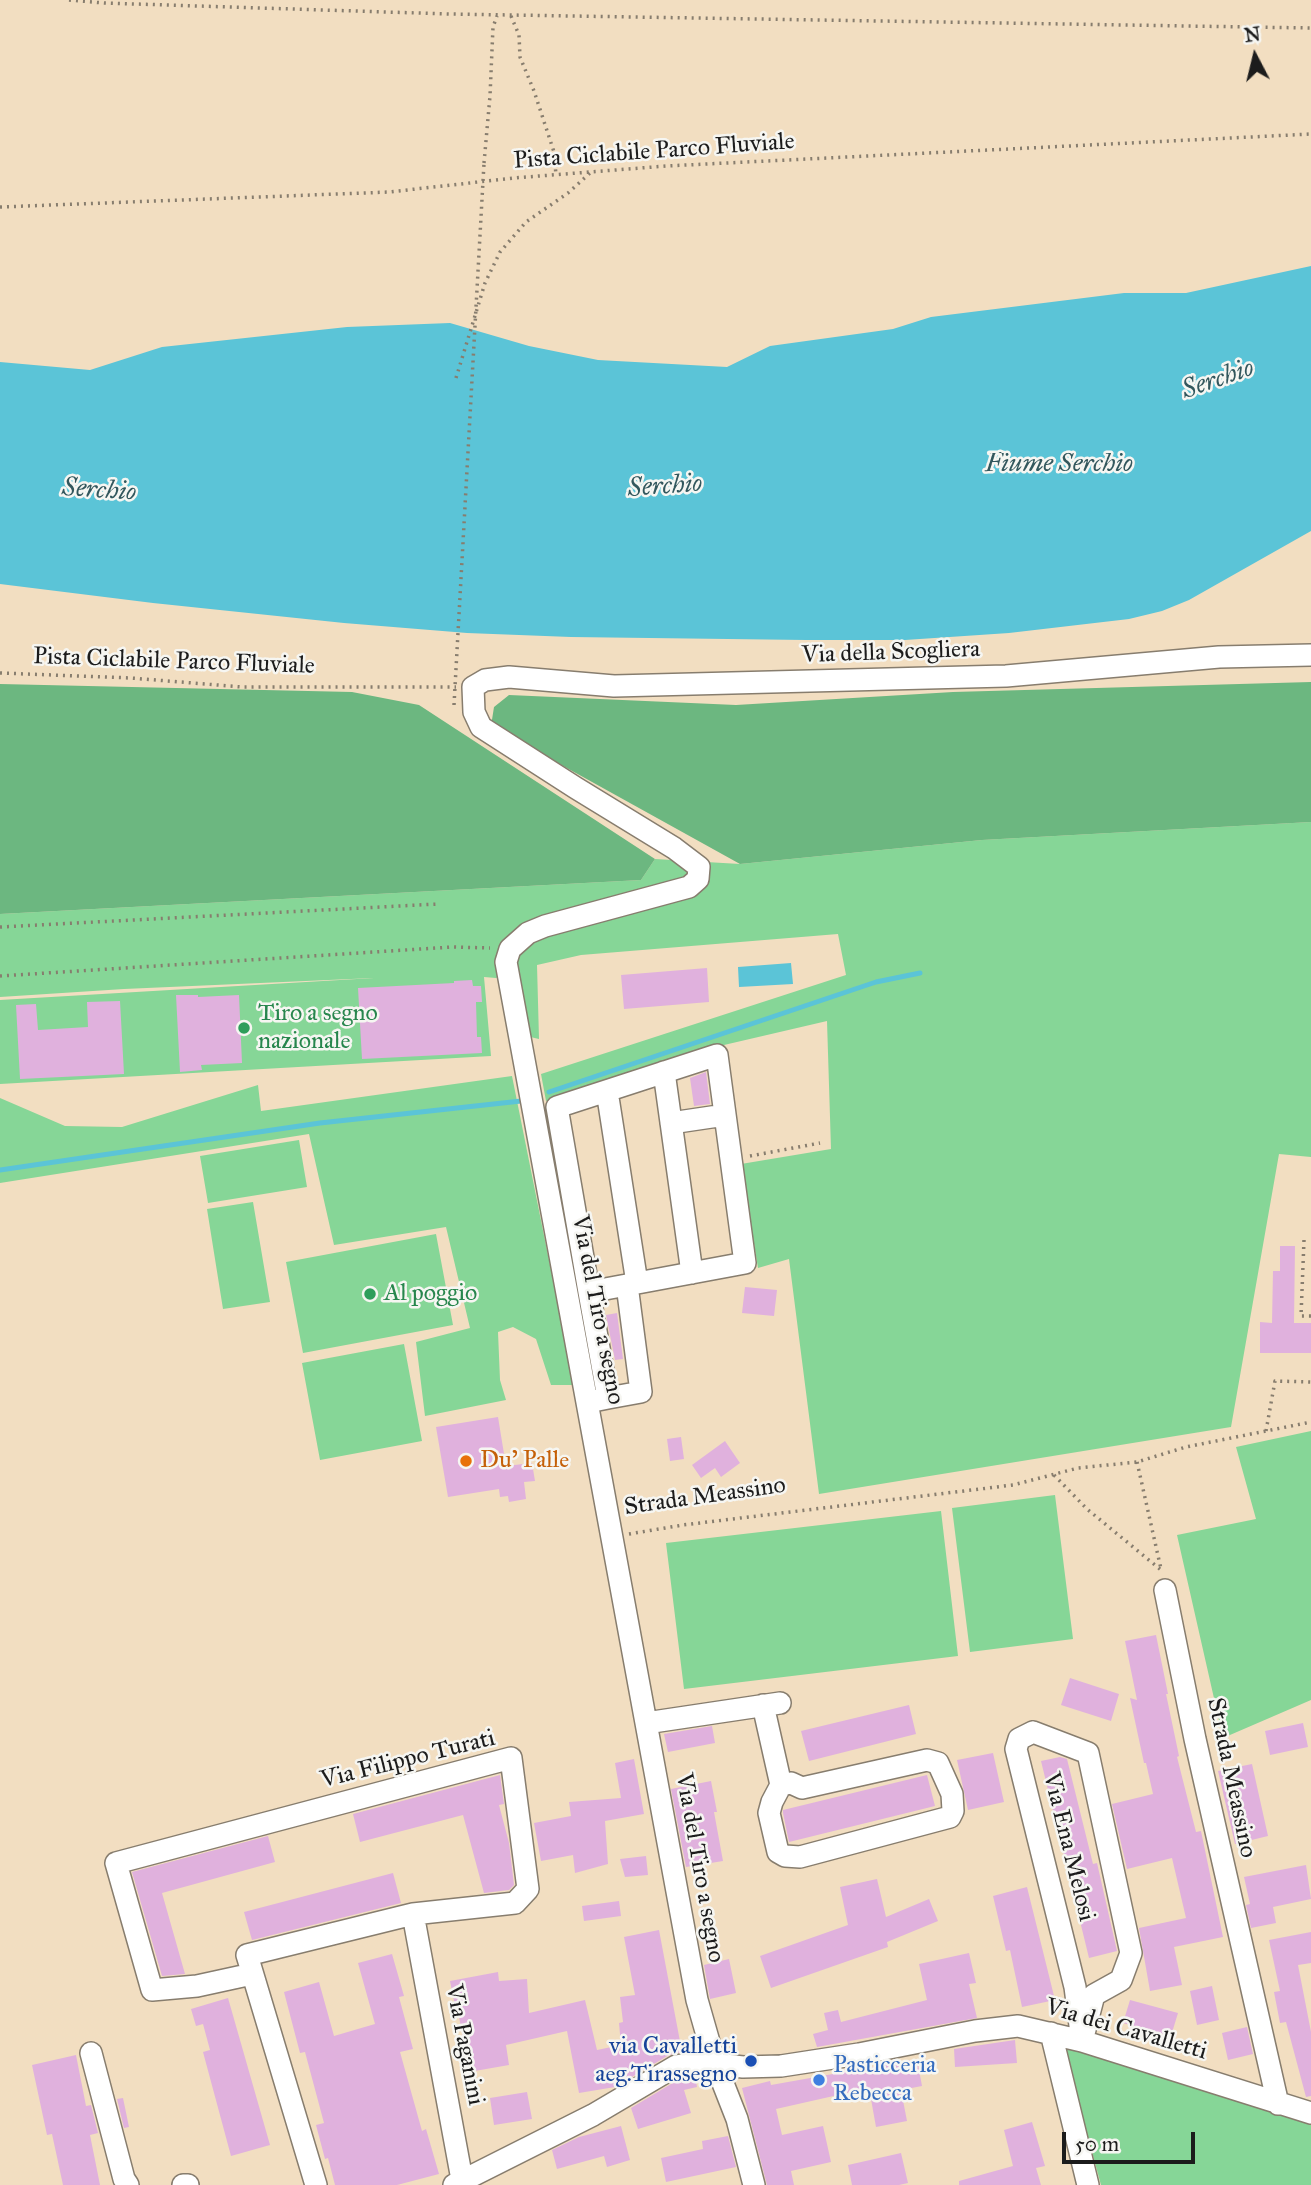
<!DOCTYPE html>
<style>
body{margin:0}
#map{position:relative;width:1311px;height:2185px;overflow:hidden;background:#f2dec1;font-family:"IM FELL Great Primer",serif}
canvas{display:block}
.north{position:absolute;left:1220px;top:21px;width:70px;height:70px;-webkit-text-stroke:5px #f6f6f2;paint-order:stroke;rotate:353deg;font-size:19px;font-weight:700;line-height:28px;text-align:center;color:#1c1c1c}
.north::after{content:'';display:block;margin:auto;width:24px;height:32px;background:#1c1c1c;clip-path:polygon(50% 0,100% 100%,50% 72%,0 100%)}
.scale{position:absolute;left:1062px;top:2132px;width:133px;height:32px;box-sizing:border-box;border:4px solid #1c1c1c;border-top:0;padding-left:9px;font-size:21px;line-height:24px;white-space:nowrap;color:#1c1c1c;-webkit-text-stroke:5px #f6f6f2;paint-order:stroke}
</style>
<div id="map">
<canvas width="1311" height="2185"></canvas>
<div class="north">N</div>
<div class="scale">50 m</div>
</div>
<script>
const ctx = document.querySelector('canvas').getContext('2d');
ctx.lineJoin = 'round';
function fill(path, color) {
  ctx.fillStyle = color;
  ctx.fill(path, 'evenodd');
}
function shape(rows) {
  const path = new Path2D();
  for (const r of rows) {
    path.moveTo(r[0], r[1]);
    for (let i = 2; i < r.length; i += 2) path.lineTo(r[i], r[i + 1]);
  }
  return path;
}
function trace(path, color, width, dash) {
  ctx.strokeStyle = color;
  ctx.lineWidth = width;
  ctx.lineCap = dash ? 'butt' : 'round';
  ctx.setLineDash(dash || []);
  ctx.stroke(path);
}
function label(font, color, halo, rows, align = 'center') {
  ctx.font = font + ' "IM FELL Great Primer",serif';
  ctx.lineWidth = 5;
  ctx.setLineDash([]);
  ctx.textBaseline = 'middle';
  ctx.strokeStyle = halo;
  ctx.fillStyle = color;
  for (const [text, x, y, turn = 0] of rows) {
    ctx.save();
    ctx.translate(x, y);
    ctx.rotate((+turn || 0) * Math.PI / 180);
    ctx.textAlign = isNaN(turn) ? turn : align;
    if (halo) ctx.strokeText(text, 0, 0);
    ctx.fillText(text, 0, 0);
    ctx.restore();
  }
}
const green = shape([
 [1311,822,1311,1157,1279,1154,1231,1427,819,1494,789,1259,758,1268,741,1164,831,1149,827,1021,724,1045,546,1101,541,1074,846,975,838,934,581,955,537,965,539,1039,526,1036,515,971,496,978,484,977,491,1056,0,1084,0,1000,374,978,124,989,0,997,0,914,641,880,655,859,740,864,982,840],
 [512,1076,574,1385,551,1385,536,1339,513,1327,498,1332,500,1380,506,1400,425,1416,416,1342,470,1328,446,1227,334,1245,309,1134,0,1183,0,1098,65,1126,122,1127,258,1085,261,1111],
 [299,1140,307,1187,208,1203,200,1156],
 [253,1202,270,1302,223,1309,207,1209],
 [436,1234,453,1325,303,1353,286,1262],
 [404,1344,422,1441,320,1460,302,1363],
 [1311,1431,1311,1700,1223,1738,1177,1535,1256,1519,1236,1447],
 [1055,1495,1073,1639,970,1652,952,1508],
 [941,1511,958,1656,684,1689,666,1543],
 [1063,2045,1311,2122,1311,2185,1101,2185]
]);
const forest = shape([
 [1311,682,1311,822,982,840,740,864,491,726,494,707,509,695,736,705,953,692],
 [0,684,352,692,419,705,655,859,641,880,0,914]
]);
const water = shape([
 [1311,266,1311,531,1189,600,1162,611,1129,619,1009,633,905,640,806,640,571,637,467,633,344,623,153,603,0,584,0,362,90,370,162,347,347,327,450,323,529,346,598,360,727,367,770,346,893,329,931,317,1124,293,1186,293],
 [791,963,793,984,739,987,738,967]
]);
const stream = shape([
 [549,1092,876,982,920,973],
 [0,1170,320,1123,521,1101]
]);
const building = shape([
 [707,968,709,1002,624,1009,621,975],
 [472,980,473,986,481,986,482,1002,476,1002,477,1037,481,1037,482,1053,362,1059,358,988,454,983,454,981],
 [176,995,198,995,198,997,239,995,242,1063,201,1065,202,1070,180,1072],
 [120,1001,124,1074,20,1079,16,1005,36,1004,38,1030,88,1027,87,1002],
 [706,1072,710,1104,694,1106,690,1078],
 [1280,1246,1295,1246,1294,1323,1311,1323,1311,1353,1260,1353,1260,1322,1272,1323,1273,1271,1280,1271],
 [745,1287,777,1290,774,1316,742,1313],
 [617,1313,623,1359,615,1360,606,1315],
 [498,1417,506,1466,532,1463,535,1481,524,1482,526,1499,509,1502,508,1496,500,1497,499,1489,448,1497,436,1427],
 [681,1437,684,1459,670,1461,667,1439],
 [725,1441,740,1463,721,1477,715,1468,701,1478,692,1465],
 [1156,1635,1168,1694,1166,1694,1179,1756,1177,1757,1196,1832,1201,1831,1223,1937,1174,1947,1182,1985,1150,1991,1139,1928,1186,1918,1172,1858,1127,1869,1112,1804,1153,1794,1146,1763,1144,1763,1130,1698,1137,1700,1125,1641],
 [1070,1678,1119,1694,1111,1721,1061,1705],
 [909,1705,916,1734,809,1761,801,1731],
 [1303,1723,1308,1747,1270,1755,1265,1731],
 [712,1726,715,1743,668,1752,664,1734],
 [993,1753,1004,1802,968,1810,957,1760],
 [1060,1757,1067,1759,1093,1864,1097,1863,1117,1951,1089,1958,1041,1761],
 [634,1759,644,1814,605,1821,608,1864,575,1873,573,1855,541,1861,534,1823,571,1816,569,1802,621,1798,615,1763],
 [1252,1764,1268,1836,1235,1844,1218,1771],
 [500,1775,504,1804,499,1805,509,1843,514,1885,509,1890,484,1893,463,1815,360,1842,353,1814],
 [927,1775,935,1806,789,1842,783,1813,783,1810],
 [711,1781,717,1812,714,1812,723,1861,686,1867,671,1789],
 [268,1836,275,1862,162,1893,185,1974,162,1976,132,1872],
 [646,1856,648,1875,625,1877,620,1859],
 [1306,1865,1311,1899,1273,1907,1276,1923,1251,1928,1246,1905,1250,1904,1244,1877],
 [393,1873,401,1903,252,1940,244,1912],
 [877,1879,886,1917,929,1899,938,1921,887,1942,888,1947,771,1988,760,1956,848,1925,840,1887],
 [1027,1887,1055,2000,1022,2007,1010,1950,1006,1951,993,1896],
 [619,1901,621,1916,584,1921,582,1906],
 [659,1930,682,2052,669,2055,615,2087,579,2093,567,2031,506,2045,509,2065,469,2072,458,2011,456,2011,450,1981,498,1972,499,1981,527,1979,529,2013,585,2000,597,2050,621,2045,619,2023,623,2022,620,1997,635,1995,624,1937],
 [1311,1932,1311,1963,1298,1965,1311,2032,1311,2096,1306,2097,1286,2022,1280,2023,1274,1992,1280,1991,1269,1940],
 [969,1953,976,1983,969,1984,977,2018,817,2047,813,2034,828,2030,824,2013,838,2010,841,2022,927,2000,919,1964],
 [392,1954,404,1996,399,1997,413,2049,400,2052,422,2131,426,2129,439,2174,397,2185,335,2185,328,2158,325,2159,316,2125,324,2123,305,2052,300,2053,284,1992,319,1982,334,2036,375,2024,358,1963],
 [729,1959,736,1993,710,1999,704,1965],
 [1212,1986,1219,2020,1197,2025,1190,1991],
 [228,1998,270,2145,231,2156,203,2052,210,2050,203,2024,196,2026,191,2009],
 [1130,2000,1178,2013,1171,2036,1123,2023],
 [1247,2027,1253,2054,1228,2060,1222,2033],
 [1015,2040,1017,2063,955,2067,954,2049],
 [76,2055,86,2106,91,2105,98,2133,90,2135,100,2185,63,2185,52,2134,47,2135,32,2065],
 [917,2059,922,2086,901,2090,907,2121,876,2127,869,2088,776,2109,782,2135,823,2126,831,2162,791,2171,794,2185,767,2185,742,2088,770,2081,771,2085],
 [695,2076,697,2087,684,2090,691,2113,638,2129,631,2108,681,2078],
 [527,2092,532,2119,494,2125,490,2098],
 [123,2098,129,2127,124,2128,117,2099],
 [1032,2122,1045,2166,1036,2168,1041,2185,959,2185,959,2181,1013,2166,1004,2130],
 [621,2126,630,2160,607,2167,604,2156,557,2169,552,2150,579,2137],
 [728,2136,736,2167,666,2182,661,2158,703,2149,702,2141],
 [901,2153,908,2183,899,2185,852,2185,848,2165]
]);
const path = shape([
 [69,0,104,3,449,14,1311,28],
 [511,16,519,35,520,57,534,91,554,152,556,175],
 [484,163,490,96,493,27,497,16],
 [0,207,389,192,514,178,666,166,1311,134],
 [456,378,485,283,500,252,526,222,568,193,590,173],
 [0,673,131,678,242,687,456,687],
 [0,927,438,904],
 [0,976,452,947,490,948],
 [750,1156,820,1143],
 [1304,1240,1301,1316,1311,1316],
 [1266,1431,1275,1381,1311,1382],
 [1137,1462,1161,1569],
 [1054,1475,1087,1509,1161,1570],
 [629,1534,683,1525,1013,1485,1078,1468,1137,1462,1186,1447,1311,1422]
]);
const minor = shape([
 [664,1072,692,1273],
 [607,1091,637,1283],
 [671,1123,725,1115],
 [608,1398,641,1392,627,1285],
 [588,1402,608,1398,589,1292,557,1107,717,1055,745,1263,589,1292],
 [1165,1590,1195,1739,1278,2104],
 [763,1705,781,1785,772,1802,769,1813,778,1852,785,1856,800,1857,950,1817,953,1811,952,1794,938,1763,927,1760,802,1788,791,1783,781,1785],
 [646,1723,780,1703],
 [1033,1732,1088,1753,1131,1953,1121,1980,1094,1995,1082,2041,1075,1987,1016,1749,1019,1739,1033,1732],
 [413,1914,463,2185],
 [252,1974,197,1986,152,1990,116,1863,511,1758,528,1889,515,1903,413,1914,247,1955,316,2185],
 [1051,2033,1088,2185],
 [91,2053,124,2179,128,2185],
 [183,2185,188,2185],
 [454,2185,593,2115,676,2066,698,2062,743,2067,781,2066,859,2054,975,2031,1018,2026,1082,2041,1311,2113],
 [754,2185,737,2119,715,2063,697,2000,506,962,510,949,528,933,545,926,689,887,698,879,699,867,674,848,576,788,481,727,474,712,473,687,485,680,509,677,614,686,1006,676,1219,657,1311,655]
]);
const pathBridge = shape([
 [454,705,484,163]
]);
const markers = [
 [244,1028,7,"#2e9e5b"],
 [370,1294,7,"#2e9e5b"],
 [466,1461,7,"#e8710a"],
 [751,2061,7,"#1a4fb4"],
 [819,2080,7,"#3f7fe0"]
];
const streetNames = [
 ["Pista Ciclabile Parco Fluviale",654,152,-4],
 ["Via della Scogliera",891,653,-2],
 ["Pista Ciclabile Parco Fluviale",174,662,2],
 ["Via del Tiro a segno",597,1310,79],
 ["Strada Meassino",705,1497,-8],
 ["Via Filippo Turati",408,1760,-14],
 ["Strada Meassino",1231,1778,78],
 ["Via Ena Melosi",1068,1847,76],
 ["Via del Tiro a segno",699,1868,80],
 ["Via dei Cavalletti",1126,2030,16],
 ["Via Paganini",464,2045,79]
];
const leisureNames = [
 ["Tiro a segno",258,1014],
 ["nazionale",258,1042],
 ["Al poggio",384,1294]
];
const foodNames = [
 ["Du' Palle",480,1461]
];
const transitNames = [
 ["via Cavalletti",737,2047],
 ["aeg.Tirassegno",737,2075]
];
const shopNames = [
 ["Pasticceria",833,2066],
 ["Rebecca",833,2094]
];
const waterNames = [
 ["Serchio",1218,380,-19],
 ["Fiume Serchio",1059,465],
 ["Serchio",665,487,-4],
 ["Serchio",99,491,4]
];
fill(green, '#86d697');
fill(forest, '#6cb780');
fill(water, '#5bc4d7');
trace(stream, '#5bc4d7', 5);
fill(building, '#e0b1dd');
trace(minor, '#877d6e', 24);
trace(path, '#877d6e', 3.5, [2, 5]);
trace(minor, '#fff', 21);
trace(pathBridge, '#877d6e', 3.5, [2, 5]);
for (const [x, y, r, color] of markers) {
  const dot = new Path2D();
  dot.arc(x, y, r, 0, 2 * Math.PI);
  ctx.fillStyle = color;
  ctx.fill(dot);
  trace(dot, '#f6f6f2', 2.5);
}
label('24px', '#1c1c1c', '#f6f6f2', streetNames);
label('24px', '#27864d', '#f6f6f2', leisureNames, 'left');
label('24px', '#c56008', '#f6f6f2', foodNames, 'left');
label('24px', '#164399', '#f6f6f2', transitNames, 'right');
label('24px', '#366cbe', '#f6f6f2', shopNames, 'left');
label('italic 26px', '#32575d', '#f6f6f2', waterNames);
</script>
